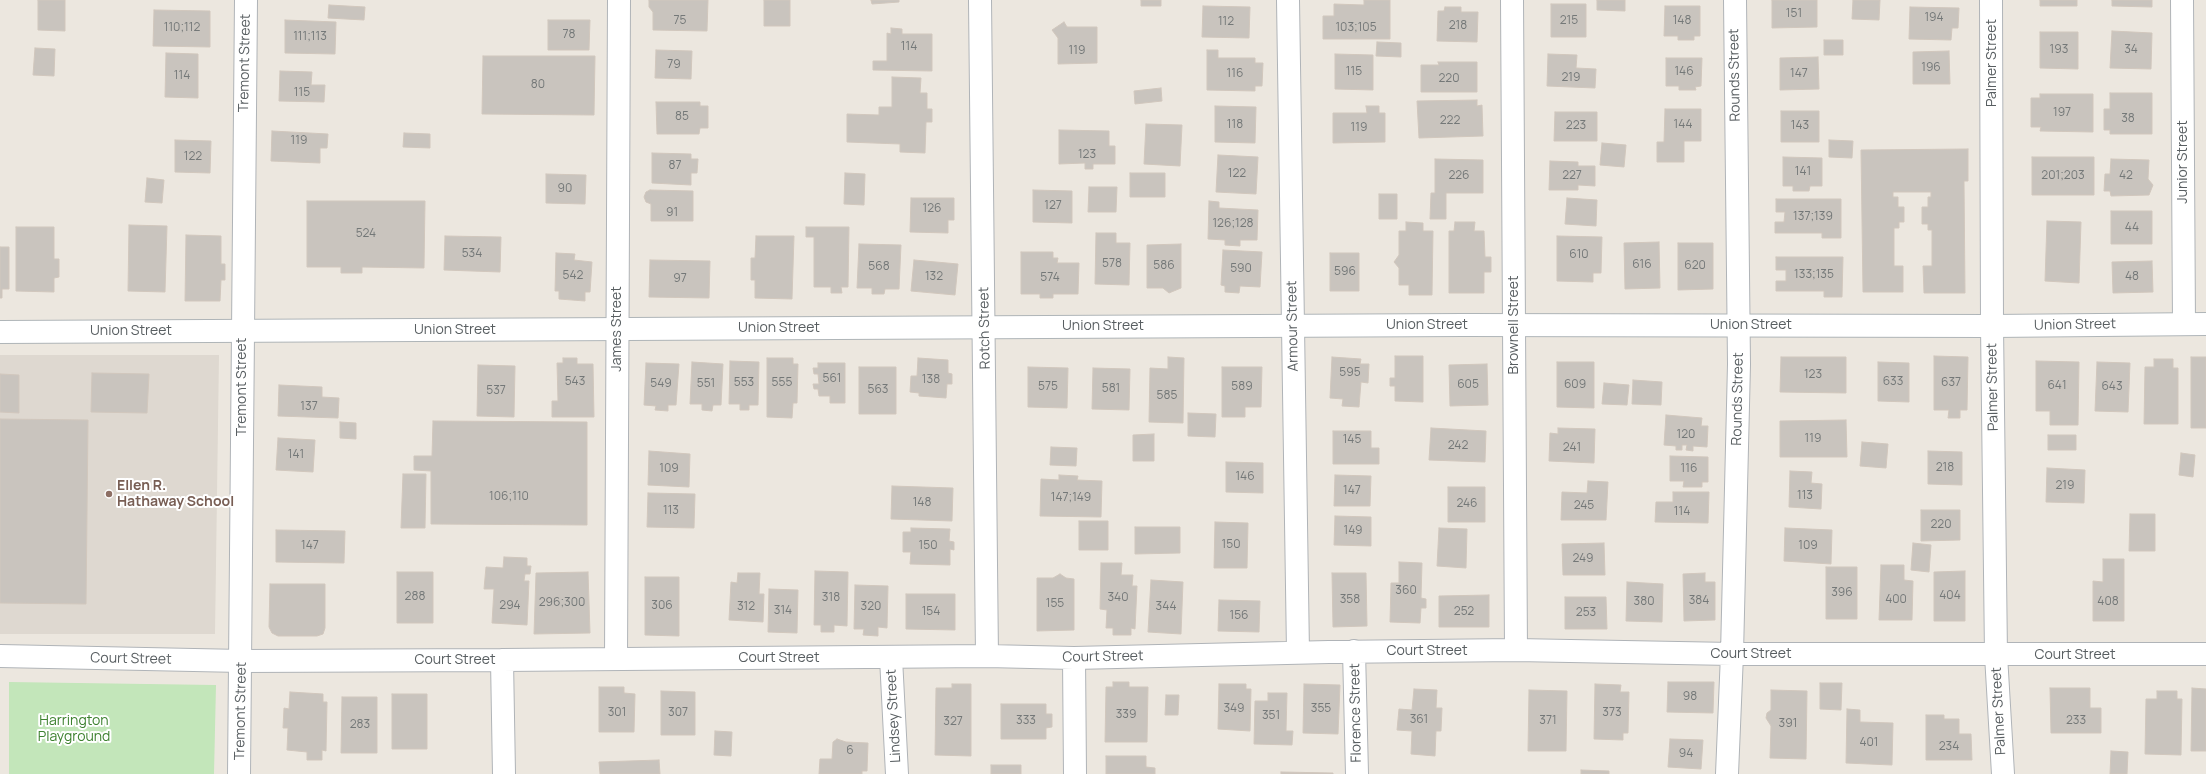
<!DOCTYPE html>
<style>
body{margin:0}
canvas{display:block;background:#ece7df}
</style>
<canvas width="2206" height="774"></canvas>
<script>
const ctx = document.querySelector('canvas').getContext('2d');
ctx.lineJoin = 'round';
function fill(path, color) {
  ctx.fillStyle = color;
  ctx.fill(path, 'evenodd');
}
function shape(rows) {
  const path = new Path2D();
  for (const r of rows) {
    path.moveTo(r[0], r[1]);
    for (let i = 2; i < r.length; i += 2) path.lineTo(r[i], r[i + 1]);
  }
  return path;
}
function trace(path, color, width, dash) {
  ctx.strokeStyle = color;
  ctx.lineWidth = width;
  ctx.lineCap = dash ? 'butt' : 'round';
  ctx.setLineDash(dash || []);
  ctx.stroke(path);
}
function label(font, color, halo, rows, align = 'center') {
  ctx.font = font + ' Manrope,sans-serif';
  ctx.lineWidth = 4;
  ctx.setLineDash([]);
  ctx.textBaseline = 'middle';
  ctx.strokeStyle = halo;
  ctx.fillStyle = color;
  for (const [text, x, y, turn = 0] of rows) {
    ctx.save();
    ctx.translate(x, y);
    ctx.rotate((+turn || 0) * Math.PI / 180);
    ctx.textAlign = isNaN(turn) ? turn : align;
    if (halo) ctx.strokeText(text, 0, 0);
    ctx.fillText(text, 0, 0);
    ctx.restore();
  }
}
const education = shape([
 [0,355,219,355,215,634,0,634]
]);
const green = shape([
 [9,682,216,685,214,774,9,774]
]);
const building = shape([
 [38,0,65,0,65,31,38,30,38,0],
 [649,0,708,0,707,31,653,30,653,12,649,7,649,0],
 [764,0,790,0,790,26,764,26,764,0],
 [871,0,899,0,899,2,872,4,871,0],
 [1141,0,1161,0,1161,6,1141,6,1141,0],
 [1364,0,1390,0,1390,39,1323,39,1323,16,1334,16,1334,4,1364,5,1364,0],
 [1597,0,1625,0,1625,11,1597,10,1597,0],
 [1772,0,1817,0,1817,27,1772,28,1772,0],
 [1853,0,1880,0,1879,20,1852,19,1853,0],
 [2040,0,2077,0,2077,6,2040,6,2040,0],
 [2112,0,2152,0,2152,7,2112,6,2112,0],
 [1551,4,1586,4,1586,37,1551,37,1551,4],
 [329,5,365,7,364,20,328,18,329,5],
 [1203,6,1250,7,1249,38,1202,37,1203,6],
 [1665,6,1700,6,1700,36,1694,36,1694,40,1678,40,1678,36,1664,36,1665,6],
 [1445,7,1461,7,1461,12,1478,12,1477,42,1437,41,1438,11,1444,11,1445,7],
 [1910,7,1959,8,1958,28,1952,28,1951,40,1909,39,1910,7],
 [154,10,210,11,210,47,153,46,154,10],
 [285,20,336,22,335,54,285,53,285,20],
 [548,20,590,20,589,50,548,50,548,20],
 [1064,22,1067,27,1097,27,1097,63,1058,64,1058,38,1052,30,1064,22],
 [891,28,902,29,902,34,932,34,932,71,873,70,873,61,887,61,887,33,891,34,891,28],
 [2112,31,2152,33,2151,69,2110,68,2112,31],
 [2040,32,2078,32,2078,69,2040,68,2040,32],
 [1824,40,1843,40,1843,55,1824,55,1824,40],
 [1377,42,1401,43,1401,57,1376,56,1377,42],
 [35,48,55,49,54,76,33,75,35,48],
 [656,50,692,51,691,79,655,78,656,50],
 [1207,50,1218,50,1218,58,1255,58,1255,63,1263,63,1262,86,1255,86,1255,91,1207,90,1207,50],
 [1949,51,1950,84,1913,84,1913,52,1949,51],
 [166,53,198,54,198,98,165,97,166,53],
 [1335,54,1373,55,1373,90,1335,89,1335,54],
 [1548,54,1577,55,1576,68,1596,69,1595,88,1547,86,1548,54],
 [483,56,595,56,594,115,482,114,483,56],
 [1818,57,1819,89,1780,90,1780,58,1818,57],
 [1666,58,1702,58,1701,86,1695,87,1696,90,1679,90,1679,86,1666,86,1666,58],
 [1438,62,1477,62,1477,92,1421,92,1421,65,1439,65,1438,62],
 [280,71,312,72,311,85,325,85,324,102,279,101,280,71],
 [892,77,921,78,920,93,927,93,927,109,932,109,932,122,926,122,925,153,900,152,900,144,847,142,847,114,879,115,879,107,892,107,892,77],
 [1161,88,1162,101,1135,104,1134,91,1161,88],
 [2110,93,2152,93,2152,134,2110,134,2110,130,2104,130,2104,109,2110,109,2110,93],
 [2040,94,2093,94,2093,132,2040,131,2041,127,2031,127,2031,98,2040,98,2040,94],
 [1477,100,1477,106,1482,105,1483,136,1419,138,1417,101,1477,100],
 [656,102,700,102,700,106,708,106,708,128,700,128,699,134,657,134,656,102],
 [1215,106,1256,107,1255,143,1215,142,1215,106],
 [1366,106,1379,106,1379,113,1385,113,1385,142,1333,143,1333,113,1367,113,1366,106],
 [1665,109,1701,109,1701,141,1684,141,1684,162,1657,162,1657,142,1664,142,1665,109],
 [1781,111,1819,111,1819,142,1781,142,1781,111],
 [1555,112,1597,112,1597,141,1554,141,1555,112],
 [1146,124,1182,125,1180,166,1144,164,1146,124],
 [1059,130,1109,131,1109,146,1115,146,1115,164,1093,164,1093,169,1085,169,1085,163,1059,164,1059,130],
 [272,131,328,134,327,148,320,148,320,163,271,161,272,131],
 [404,133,430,134,430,148,403,147,404,133],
 [175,140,211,141,210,173,175,172,175,140],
 [1829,140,1853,141,1852,158,1829,157,1829,140],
 [1602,143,1626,145,1624,167,1600,165,1602,143],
 [1968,149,1968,181,1964,181,1965,293,1924,293,1923,266,1932,266,1932,230,1928,230,1928,224,1922,224,1922,207,1928,207,1928,197,1931,197,1931,192,1893,192,1893,197,1898,197,1898,207,1904,207,1904,222,1899,222,1899,228,1894,228,1894,266,1903,266,1903,292,1863,292,1861,150,1968,149],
 [652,153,691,154,691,159,698,159,697,173,691,173,691,185,652,183,652,153],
 [1218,155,1258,157,1256,194,1216,192,1218,155],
 [1783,157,1822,158,1822,186,1810,186,1809,191,1793,191,1793,186,1783,186,1783,157],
 [2032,157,2094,157,2094,195,2032,195,2032,157],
 [1435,159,1483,160,1483,193,1446,193,1446,219,1430,219,1431,193,1435,193,1435,159],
 [2111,159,2149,160,2148,179,2153,185,2149,195,2111,196,2110,191,2104,191,2105,174,2110,174,2111,159],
 [1550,161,1578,162,1578,166,1595,166,1595,186,1578,185,1578,190,1549,190,1550,161],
 [845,173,865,174,864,205,844,204,845,173],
 [1130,173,1165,173,1165,197,1130,197,1130,173],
 [546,174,586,175,585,204,546,203,546,174],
 [147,178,164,180,162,203,145,202,147,178],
 [1089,187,1117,187,1116,212,1088,212,1089,187],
 [650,190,693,191,693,221,651,221,651,204,646,202,644,197,646,192,650,190],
 [1033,190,1072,191,1072,223,1033,222,1033,190],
 [1379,194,1397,194,1397,219,1379,219,1379,194],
 [911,198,954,198,954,220,948,220,948,233,910,232,911,198],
 [1567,198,1597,200,1596,226,1565,224,1567,198],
 [1776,199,1841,199,1841,238,1822,238,1822,233,1775,233,1775,222,1784,222,1785,212,1776,212,1776,199],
 [307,201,425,201,424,268,362,267,362,273,341,273,341,267,307,267,307,201],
 [1209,201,1219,202,1219,208,1258,210,1257,240,1240,240,1240,246,1225,245,1225,240,1208,239,1209,201],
 [2111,211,2152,211,2152,244,2111,244,2111,211],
 [2047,221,2081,222,2079,283,2045,281,2047,221],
 [1406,222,1423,223,1423,231,1433,231,1432,295,1409,295,1409,285,1399,285,1399,268,1394,262,1399,255,1399,231,1406,231,1406,222],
 [1455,222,1475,222,1474,231,1484,231,1485,257,1491,257,1491,272,1484,272,1484,293,1449,293,1449,231,1454,231,1455,222],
 [129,225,167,226,165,292,128,291,129,225],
 [16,227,54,227,54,259,59,259,59,277,54,278,54,292,16,291,16,227],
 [806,227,849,227,848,287,841,287,842,293,831,293,831,287,814,287,814,237,806,237,806,227],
 [1096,233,1116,233,1116,243,1130,243,1129,285,1095,284,1096,233],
 [186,235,221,236,221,264,225,264,225,280,221,280,220,301,185,301,186,235],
 [445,236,501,237,500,272,444,270,445,236],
 [756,236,794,236,792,299,755,298,755,280,751,280,751,258,755,258,756,236],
 [1557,236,1602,237,1601,273,1593,273,1593,282,1557,281,1557,236],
 [1659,242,1660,288,1625,289,1624,243,1659,242],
 [1678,243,1713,243,1713,289,1678,290,1678,243],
 [859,244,901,245,899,289,885,289,884,294,872,294,872,288,857,288,859,244],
 [1181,244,1181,288,1169,293,1163,288,1147,288,1147,245,1181,244],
 [0,247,9,247,9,289,2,289,2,298,0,298,0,247],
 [1223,250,1262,252,1260,287,1240,286,1239,293,1225,292,1225,286,1221,285,1223,250],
 [1021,252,1053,252,1053,258,1058,258,1057,263,1079,263,1078,294,1053,294,1053,298,1040,298,1040,294,1021,294,1021,252],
 [556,253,575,254,574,260,592,262,590,292,585,292,585,301,559,299,559,291,555,291,556,253],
 [1330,253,1359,253,1359,291,1330,291,1330,253],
 [1776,257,1843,257,1842,297,1824,297,1824,291,1776,291,1776,281,1786,281,1786,270,1776,270,1776,257],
 [650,260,710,261,709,298,649,297,650,260],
 [914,260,958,264,955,295,911,291,914,260],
 [2152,261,2153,292,2113,293,2112,262,2152,261],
 [1395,356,1423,356,1423,402,1395,401,1395,386,1390,386,1390,378,1395,378,1395,356],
 [1934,356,1968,357,1967,410,1960,410,1960,418,1948,418,1949,410,1934,410,1934,356],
 [1168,357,1184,358,1183,423,1149,422,1150,368,1168,369,1168,357],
 [1332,357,1361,359,1360,364,1369,364,1368,383,1361,382,1359,407,1342,406,1343,399,1330,398,1332,357],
 [1781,357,1846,357,1846,393,1780,392,1781,357],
 [2191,357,2206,357,2206,428,2191,428,2191,357],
 [563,358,577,358,577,364,593,364,594,417,552,417,552,401,558,401,557,363,563,363,563,358],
 [767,358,793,358,793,364,798,364,797,403,793,403,792,418,767,417,767,358],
 [918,358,948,360,948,373,952,374,952,384,947,384,946,398,919,396,919,393,910,392,911,376,917,376,918,358],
 [2154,359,2173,359,2173,368,2178,368,2178,424,2144,424,2145,367,2154,367,2154,359],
 [730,361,759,362,758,405,749,405,749,410,740,410,740,404,729,404,730,361],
 [2036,361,2079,362,2078,425,2050,425,2050,411,2036,411,2036,361],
 [692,362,723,364,721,405,713,405,712,411,702,410,702,404,690,404,692,362],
 [1557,362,1594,362,1594,408,1557,407,1557,362],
 [1878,362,1909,363,1909,402,1878,401,1878,362],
 [2097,362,2130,363,2128,412,2095,411,2097,362],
 [646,363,679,364,676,405,668,405,668,411,655,410,656,406,644,405,646,363],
 [818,363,845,363,845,403,830,403,830,396,819,396,818,389,814,389,813,384,819,384,818,374,814,374,813,368,818,368,818,363],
 [1487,364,1488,405,1450,406,1449,365,1487,364],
 [478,365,515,366,514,417,477,416,478,365],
 [859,367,896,367,896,414,859,414,859,367],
 [1028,367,1068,368,1067,408,1028,407,1028,367],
 [1222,367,1262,367,1261,407,1245,407,1245,417,1222,417,1222,367],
 [1093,368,1130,369,1129,410,1092,409,1093,368],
 [92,373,149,374,147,413,91,412,92,373],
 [0,374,19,375,19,413,0,412,0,374],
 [1633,380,1662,382,1661,405,1632,404,1633,380],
 [1604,383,1629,385,1627,405,1602,404,1604,383],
 [279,385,322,387,322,397,339,398,338,418,278,416,279,385],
 [1188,413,1216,414,1215,437,1188,436,1188,413],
 [1666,415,1702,418,1701,426,1708,426,1707,447,1693,446,1693,451,1686,450,1687,445,1682,445,1682,450,1676,450,1676,446,1664,445,1666,415],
 [0,419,88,420,86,604,0,603,0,419],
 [1846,420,1847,457,1780,457,1780,421,1846,420],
 [433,421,587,422,587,525,431,524,431,471,414,470,414,456,432,456,433,421],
 [340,422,356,423,356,439,340,438,340,422],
 [1431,428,1486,431,1485,462,1429,460,1431,428],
 [1558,428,1595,429,1594,463,1549,461,1550,433,1558,434,1558,428],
 [1333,431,1371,431,1371,448,1379,448,1379,464,1333,464,1333,431],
 [1154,434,1154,461,1133,461,1133,435,1154,434],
 [2048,435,2076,435,2076,450,2048,450,2048,435],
 [278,438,315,440,313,472,276,470,278,438],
 [1862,442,1888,444,1886,468,1860,466,1862,442],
 [1051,447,1077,448,1076,466,1050,465,1051,447],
 [649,451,690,454,689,487,648,485,649,451],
 [1928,451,1962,452,1962,485,1928,484,1928,451],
 [2181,453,2195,455,2193,477,2179,475,2181,453],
 [1670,456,1708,457,1708,482,1702,482,1702,487,1683,487,1684,481,1670,481,1670,456],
 [1226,462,1263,463,1263,493,1226,492,1226,462],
 [2047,468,2085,470,2084,503,2046,502,2047,468],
 [1790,471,1812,472,1811,483,1822,484,1821,509,1789,507,1790,471],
 [403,474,426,474,425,528,401,528,403,474],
 [1059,475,1078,476,1077,480,1102,481,1101,517,1040,516,1041,479,1059,480,1059,475],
 [1335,475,1371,476,1370,506,1334,506,1335,475],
 [1588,481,1608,482,1606,520,1561,520,1562,492,1587,493,1588,481],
 [892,486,953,488,952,521,891,519,892,486],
 [1448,487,1485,487,1485,522,1448,522,1448,487],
 [1673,492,1709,492,1708,523,1655,522,1656,502,1673,502,1673,492],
 [648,493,695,494,694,528,647,527,648,493],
 [1921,510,1960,510,1960,540,1921,541,1921,510],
 [2130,514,2155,514,2155,551,2129,551,2130,514],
 [1335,516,1371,517,1371,546,1334,545,1335,516],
 [1079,521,1108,521,1108,550,1079,550,1079,521],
 [1215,522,1248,523,1247,568,1214,568,1215,522],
 [1135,527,1180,527,1180,553,1135,554,1135,527],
 [911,528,950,529,949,541,954,542,954,550,950,549,950,565,910,564,911,552,903,552,903,532,911,532,911,528],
 [1439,528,1467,529,1466,568,1437,566,1439,528],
 [1785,528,1832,530,1831,564,1784,561,1785,528],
 [276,530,345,531,344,563,276,562,276,530],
 [1604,543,1605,575,1563,575,1562,544,1604,543],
 [1913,543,1931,545,1929,572,1911,570,1913,543],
 [504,557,527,558,527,566,531,566,530,574,525,574,524,581,529,581,527,625,492,623,494,589,484,589,486,567,503,568,504,557],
 [2103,559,2124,559,2124,621,2093,621,2093,581,2103,582,2103,559],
 [1399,562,1422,563,1421,598,1426,599,1426,608,1421,608,1420,623,1390,622,1391,583,1399,583,1399,562],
 [1101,563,1122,563,1121,575,1133,575,1132,586,1137,586,1135,629,1131,628,1131,635,1113,635,1113,628,1106,628,1107,610,1100,609,1101,563],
 [1881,565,1904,565,1904,580,1913,581,1912,620,1879,620,1881,565],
 [1826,567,1857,567,1857,619,1826,619,1826,567],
 [815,571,848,572,847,626,834,625,834,632,821,632,821,625,814,625,815,571],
 [1965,571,1965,621,1934,621,1934,572,1965,571],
 [397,572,433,572,433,623,397,623,397,572],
 [588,572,590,633,534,634,536,573,588,572],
 [738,573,760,573,759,594,764,594,763,622,729,620,731,582,737,583,738,573],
 [1332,573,1366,573,1367,626,1333,627,1332,573],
 [1705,573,1705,582,1715,582,1715,620,1684,621,1683,574,1705,573],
 [1060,574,1066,578,1074,579,1074,630,1037,631,1037,578,1053,578,1060,574],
 [645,577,679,577,679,636,645,635,645,577],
 [1151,580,1183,582,1181,634,1148,632,1151,580],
 [1627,582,1663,584,1662,622,1626,621,1627,582],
 [270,584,325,584,325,628,323,634,317,636,278,636,272,633,269,627,270,584],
 [855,585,888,586,887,628,878,627,878,636,863,635,864,629,854,629,855,585],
 [769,589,798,590,797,633,768,632,769,589],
 [906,594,955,594,955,630,906,629,906,594],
 [1489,595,1489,627,1439,627,1439,596,1489,595],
 [1565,597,1606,597,1607,629,1565,629,1565,597],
 [1219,600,1260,601,1259,632,1218,631,1219,600],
 [1113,682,1129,682,1129,687,1148,687,1147,742,1105,742,1106,687,1113,687,1113,682],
 [1668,682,1714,682,1713,713,1667,712,1668,682],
 [1820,683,1842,683,1841,710,1820,709,1820,683],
 [952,684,971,684,971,756,935,755,936,688,952,688,952,684],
 [1219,684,1246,684,1246,689,1251,689,1250,731,1218,729,1219,684],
 [1304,684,1340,685,1338,734,1303,733,1304,684],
 [1595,684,1621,685,1620,692,1629,692,1628,733,1623,733,1623,740,1594,739,1595,684],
 [599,687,624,687,624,693,635,694,634,732,599,732,599,687],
 [2050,688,2090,688,2090,708,2101,708,2101,733,2051,733,2050,688],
 [2192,688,2206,689,2206,751,2191,751,2192,688],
 [1414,689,1437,690,1436,708,1442,708,1441,731,1436,731,1435,756,1411,754,1412,731,1397,730,1399,709,1412,710,1414,689],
 [1529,690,1567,691,1566,751,1528,751,1529,690],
 [1771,690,1807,691,1806,759,1770,758,1771,726,1766,718,1767,713,1771,710,1771,690],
 [661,691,695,692,695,735,661,735,661,691],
 [2157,691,2177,691,2177,699,2182,699,2181,755,2145,754,2146,699,2157,699,2157,691],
 [290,692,323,694,323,702,327,702,326,751,322,750,322,760,307,760,307,752,287,750,288,728,283,728,284,708,289,709,290,692],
 [1268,693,1287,693,1286,731,1293,731,1292,745,1254,744,1255,701,1268,701,1268,693],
 [392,694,427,694,427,749,392,749,392,694],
 [1166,695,1179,695,1178,715,1165,715,1166,695],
 [342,697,377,697,377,753,341,753,342,697],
 [1001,704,1046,704,1046,714,1052,714,1052,727,1046,728,1046,739,1001,739,1001,704],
 [1847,709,1860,710,1860,722,1893,723,1892,765,1846,763,1847,709],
 [1926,715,1944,715,1944,719,1959,719,1959,734,1971,734,1972,760,1926,760,1926,715],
 [715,731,732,732,731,756,714,755,715,731],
 [837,739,846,742,868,743,867,771,862,771,862,774,819,774,820,759,832,759,833,742,837,739],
 [1670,739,1703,740,1701,769,1668,767,1670,739],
 [2111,751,2128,752,2127,774,2110,774,2111,751],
 [1106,756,1146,756,1146,767,1155,768,1155,774,1106,774,1106,756],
 [659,760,660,774,600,774,599,762,659,760],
 [991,765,1021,765,1021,774,991,774,991,765],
 [1581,770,1609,771,1609,774,1581,774,1581,770],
 [1281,772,1333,773,1333,774,1281,774,1281,772]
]);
const street = shape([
 [980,0,987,656],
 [1288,0,1298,652],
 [1512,0,1516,650],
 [1991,0,1992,326,1996,655,2003,774],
 [2182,0,2184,324],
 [1354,651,1357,774],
 [0,656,242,661,502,660,987,656,1074,658,1329,652,1516,650,1732,654,2206,654],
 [616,658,619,0],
 [891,658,897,774],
 [1074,658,1075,774],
 [502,660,504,774],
 [239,774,246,0],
 [1727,774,1732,654,1739,364,1735,0]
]);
const secondary = shape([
 [0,332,1464,325,1992,326,2206,324]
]);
const markers = [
 [109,494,4,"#8d6e63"]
];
const numberNames = [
 ["151",1794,14],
 ["194",1934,18],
 ["75",680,21],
 ["215",1569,21],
 ["148",1682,21],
 ["112",1226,22],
 ["218",1458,26],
 ["110;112",182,28],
 ["103;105",1356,28],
 ["78",569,35],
 ["111;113",310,37],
 ["114",909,47],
 ["193",2059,50],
 ["34",2131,50],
 ["119",1077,51],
 ["79",674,65],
 ["196",1931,68],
 ["115",1354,72],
 ["146",1684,72],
 ["116",1235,74],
 ["147",1799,74],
 ["114",182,76],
 ["219",1571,78],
 ["220",1449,79],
 ["80",538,85],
 ["115",302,93],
 ["197",2062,113],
 ["85",682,117],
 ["38",2128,119],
 ["222",1450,121],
 ["118",1235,125],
 ["144",1683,125],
 ["223",1576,126],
 ["143",1800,126],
 ["119",1359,128],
 ["119",299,141],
 ["123",1087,155],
 ["122",193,157],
 ["87",675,166],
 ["141",1803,172],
 ["122",1237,174],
 ["226",1459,176],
 ["227",1572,176],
 ["201;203",2063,176],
 ["42",2126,176],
 ["90",565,189],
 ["127",1053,206],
 ["126",932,209],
 ["91",672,213],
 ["137;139",1813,217],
 ["126;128",1233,224],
 ["44",2132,228],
 ["524",366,234],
 ["534",472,254],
 ["610",1579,255],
 ["578",1112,264],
 ["616",1642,265],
 ["586",1164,266],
 ["620",1695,266],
 ["568",879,267],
 ["590",1241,269],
 ["596",1345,272],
 ["133;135",1814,275],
 ["542",573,276],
 ["132",934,277],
 ["48",2132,277],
 ["574",1050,278],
 ["97",680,279],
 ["595",1350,373],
 ["123",1813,375],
 ["561",832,379],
 ["138",931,380],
 ["543",575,382],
 ["633",1893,382],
 ["553",744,383],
 ["555",782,383],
 ["637",1951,383],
 ["549",661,384],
 ["551",706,384],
 ["605",1468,385],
 ["609",1575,385],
 ["641",2057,386],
 ["575",1048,387],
 ["589",1242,387],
 ["643",2112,387],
 ["581",1111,389],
 ["563",878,390],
 ["537",496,391],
 ["585",1167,396],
 ["137",309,407],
 ["120",1686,435],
 ["119",1813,439],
 ["145",1352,440],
 ["242",1458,446],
 ["241",1572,448],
 ["141",296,455],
 ["218",1945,468],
 ["109",669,469],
 ["116",1689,469],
 ["146",1245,477],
 ["219",2065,486],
 ["147",1352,491],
 ["113",1805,496],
 ["106;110",509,497],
 ["147;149",1071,498],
 ["148",922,503],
 ["246",1467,504],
 ["245",1584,506],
 ["113",671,511],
 ["114",1682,512],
 ["220",1941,525],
 ["149",1353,531],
 ["150",1231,545],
 ["147",310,546],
 ["150",928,546],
 ["109",1808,546],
 ["249",1583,559],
 ["360",1406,591],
 ["396",1842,593],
 ["404",1950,596],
 ["288",415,597],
 ["318",831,598],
 ["340",1118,598],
 ["358",1350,600],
 ["400",1896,600],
 ["384",1699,601],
 ["380",1644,602],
 ["408",2108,602],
 ["296;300",562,603],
 ["155",1055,604],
 ["294",510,606],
 ["306",662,606],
 ["312",746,607],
 ["320",871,607],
 ["344",1166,607],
 ["314",783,611],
 ["154",931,612],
 ["252",1464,612],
 ["253",1586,613],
 ["156",1239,616],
 ["98",1690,697],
 ["349",1234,709],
 ["355",1321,709],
 ["301",617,713],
 ["307",678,713],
 ["373",1612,713],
 ["339",1126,715],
 ["351",1271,716],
 ["361",1419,720],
 ["333",1026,721],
 ["371",1548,721],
 ["233",2076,721],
 ["327",953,722],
 ["391",1788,724],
 ["283",360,725],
 ["401",1869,743],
 ["234",1949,747],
 ["6",850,751],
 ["94",1686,754]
];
const streetNames = [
 ["Tremont Street",245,63,-89],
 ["Palmer Street",1992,63,-90],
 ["Rounds Street",1735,75,-91],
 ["Junior Street",2183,162,-90],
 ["Union Street",1427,325],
 ["Brownell Street",1514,325,-90],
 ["Union Street",1751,325],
 ["Union Street",2075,325,-1],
 ["Union Street",1103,326],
 ["Armour Street",1293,326,-91],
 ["Union Street",779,328],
 ["Rotch Street",985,328,-91],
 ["James Street",617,329,-90],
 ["Union Street",455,330],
 ["Union Street",131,331],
 ["Tremont Street",242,387,-90],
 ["Palmer Street",1993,387,-91],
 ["Rounds Street",1738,399,-89],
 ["Court Street",1427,651],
 ["Court Street",1751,654],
 ["Court Street",2075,655],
 ["Court Street",1103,657,-1],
 ["Court Street",779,658],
 ["Court Street",131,659,1],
 ["Court Street",455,660],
 ["Tremont Street",241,711,-89],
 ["Palmer Street",1999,711,-93],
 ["Florence Street",1356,713,-91],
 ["Lindsey Street",894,716,-93]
];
const educationNames = [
 ["Ellen R.",117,486],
 ["Hathaway School",117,502]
];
const parkNames = [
 ["Harrington",74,721],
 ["Playground",74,737]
];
fill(education, '#ded8d0');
fill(green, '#c3e6ba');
fill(building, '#c9c4be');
trace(building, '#d1c7bd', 1);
trace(street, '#b0b4b8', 24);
trace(secondary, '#afb5b8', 24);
trace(street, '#fff', 22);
trace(secondary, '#fff', 22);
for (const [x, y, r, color] of markers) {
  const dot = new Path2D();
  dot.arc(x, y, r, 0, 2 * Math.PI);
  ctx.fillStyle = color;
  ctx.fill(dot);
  trace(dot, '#fff', 1.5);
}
label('12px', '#747878', null, numberNames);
label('14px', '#585e61', '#fff', streetNames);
label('bold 14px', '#785e54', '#fff', educationNames, 'left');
label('14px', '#3d812f', '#fff', parkNames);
</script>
